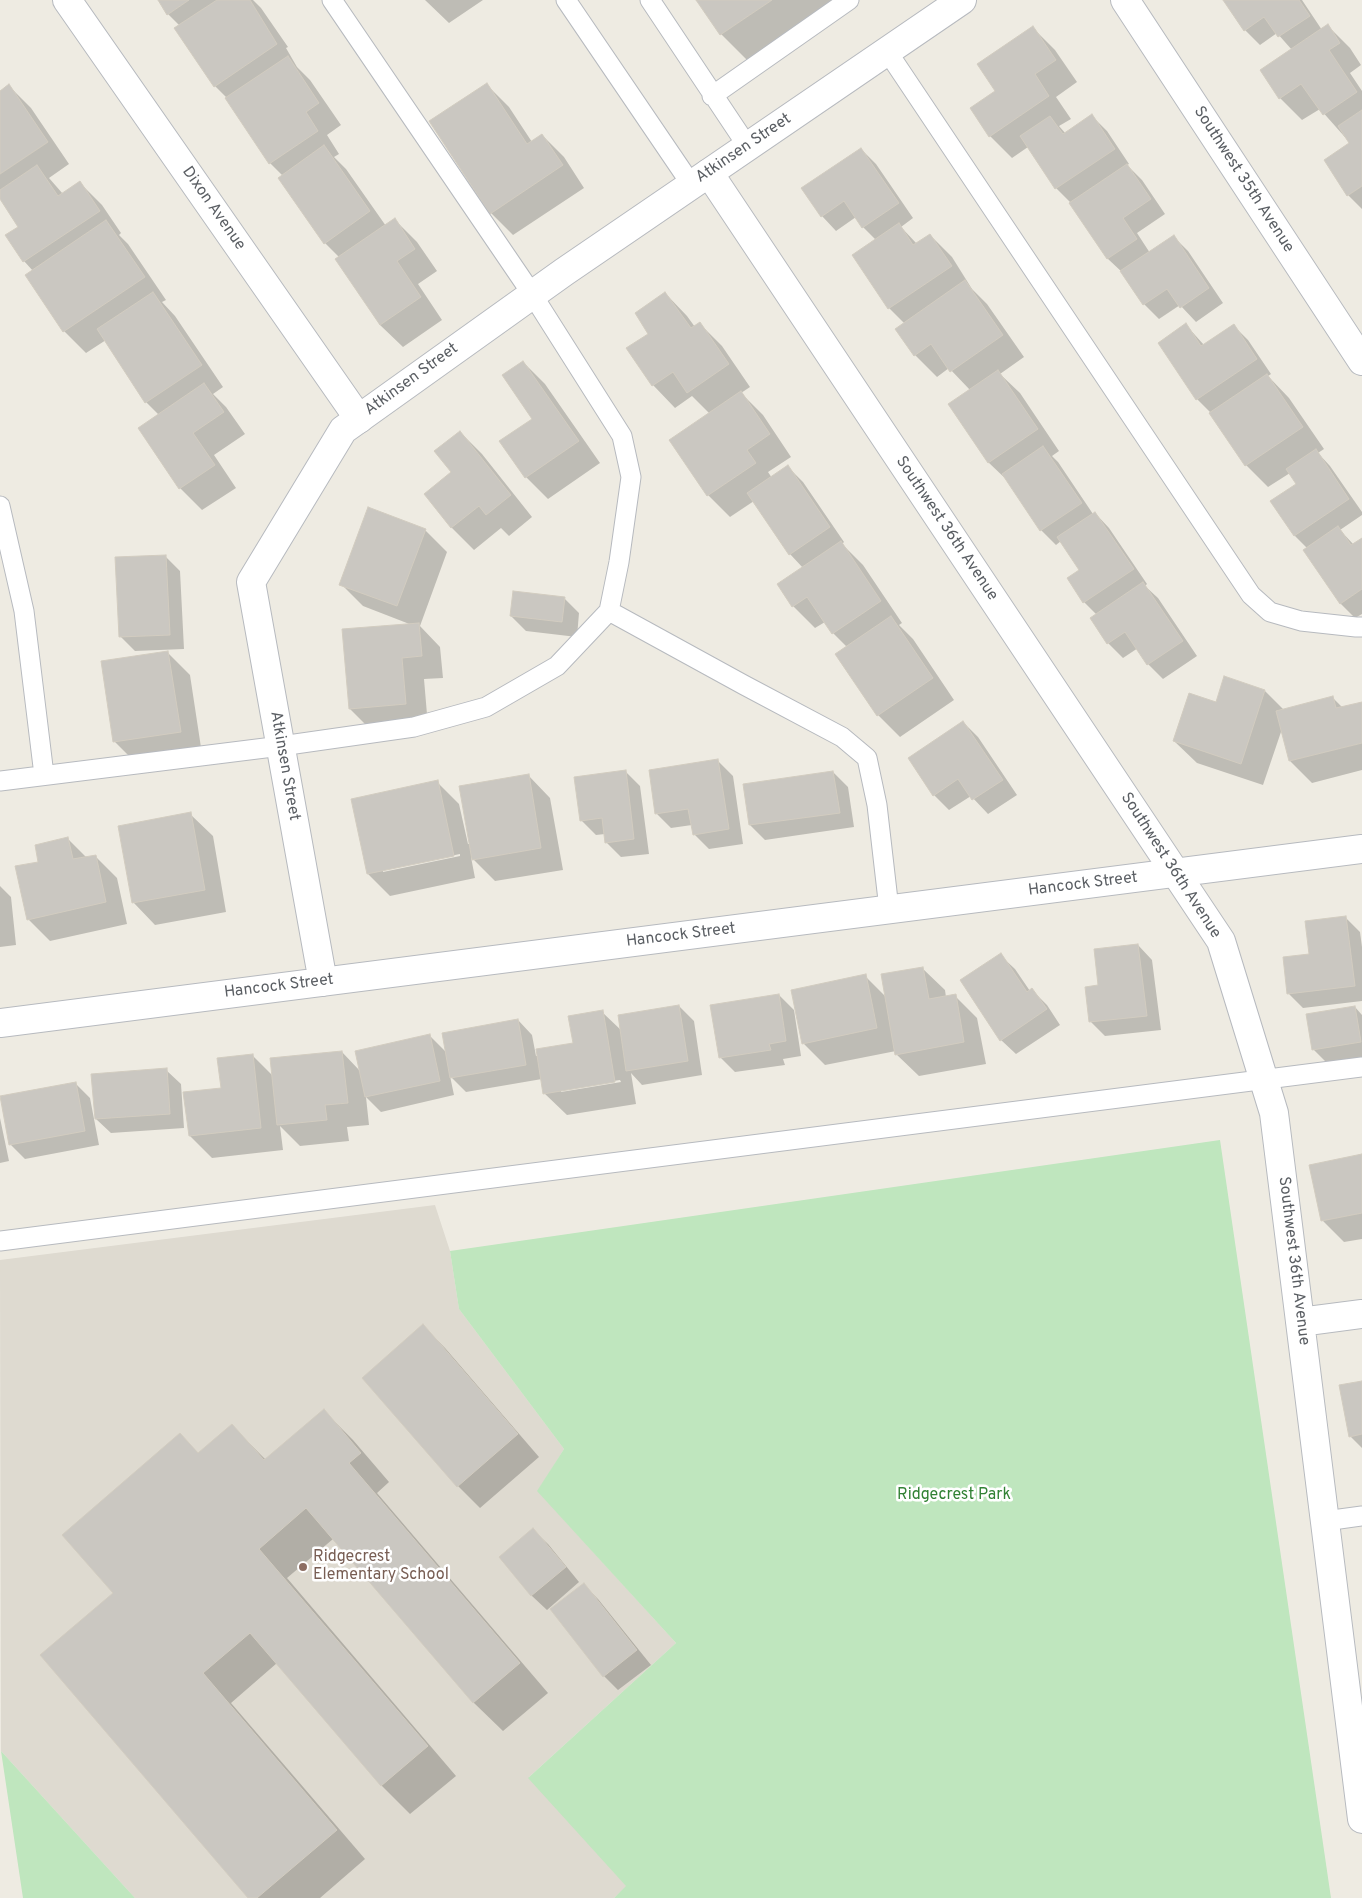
<!DOCTYPE html>
<style>
body{margin:0}
canvas{display:block;background:#eeebe2}
</style>
<canvas width="1362" height="1898"></canvas>
<script>
const ctx = document.querySelector('canvas').getContext('2d');
ctx.lineJoin = 'round';
function fill(path, color) {
  ctx.fillStyle = color;
  ctx.fill(path, 'evenodd');
}
function shape(rows) {
  const path = new Path2D();
  for (const r of rows) {
    path.moveTo(r[0], r[1]);
    for (let i = 2; i < r.length; i += 2) path.lineTo(r[i], r[i + 1]);
  }
  return path;
}
function trace(path, color, width, dash) {
  ctx.strokeStyle = color;
  ctx.lineWidth = width;
  ctx.lineCap = dash ? 'butt' : 'round';
  ctx.setLineDash(dash || []);
  ctx.stroke(path);
}
function label(font, color, halo, rows, align = 'center') {
  ctx.font = font + ' Overpass,sans-serif';
  ctx.lineWidth = 5;
  ctx.setLineDash([]);
  ctx.textBaseline = 'middle';
  ctx.strokeStyle = halo;
  ctx.fillStyle = color;
  for (const [text, x, y, turn = 0] of rows) {
    ctx.save();
    ctx.translate(x, y);
    ctx.rotate((+turn || 0) * Math.PI / 180);
    ctx.textAlign = isNaN(turn) ? turn : align;
    if (halo) ctx.strokeText(text, 0, 0);
    ctx.fillText(text, 0, 0);
    ctx.restore();
  }
}
const education = shape([
 [435,1205,450,1251,459,1309,564,1449,538,1491,676,1643,529,1777,627,1886,614,1898,135,1898,1,1751,0,1260]
]);
const green = shape([
 [1220,1140,1331,1898,614,1898,626,1886,528,1778,676,1643,537,1491,564,1449,459,1309,450,1251],
 [1,1751,135,1898,23,1898]
]);
const shadow = shape([
 [159,0,253,0,261,8,288,47,286,48,297,67,310,80,341,125,327,135,339,154,334,157,346,169,386,226,395,220,417,242,437,271,418,284,442,320,403,347,380,325,339,257,325,243,283,176,270,163,227,98,215,86,180,26,168,14],
 [425,0,483,0,449,23],
 [698,0,844,0,750,63,721,34],
 [1225,0,1302,0,1322,30,1328,26,1350,48,1361,65,1350,73,1362,91,1362,209,1348,195,1351,144,1320,109,1302,120,1280,98,1292,50,1277,33,1260,45,1245,30],
 [1033,28,1055,50,1077,82,1056,97,1071,119,1059,126,1066,134,1092,116,1107,131,1129,164,1127,165,1142,180,1165,214,1137,233,1150,253,1174,237,1188,251,1223,303,1196,322,1180,305,1159,319,1144,304,1123,273,1108,259,1071,203,1056,188,1028,147,1012,158,990,136,997,92],
 [487,85,509,107,532,142,542,135,564,157,584,188,513,235,491,213],
 [9,86,31,108,69,164,49,178,63,194,80,183,102,205,121,233,119,235,128,244,166,300,162,302,175,316,223,387,213,394,226,407,245,434,214,455,236,488,202,510,180,488,140,428,159,415,146,402,106,340,86,353,64,331,27,275,33,271,24,261,20,227,0,197,0,92],
 [861,149,876,164,913,218,901,227,917,244,930,235,952,257,972,289,987,304,1024,357,1000,374,1020,393,1059,451,1052,456,1058,462,1093,514,1095,513,1109,528,1147,584,1145,586,1158,598,1197,656,1163,679,1148,664,1138,648,1123,658,1108,643,1092,618,1097,615,1084,602,1068,578,1081,570,1061,541,1056,545,1041,530,1009,482,988,462,970,390,949,368,937,377,915,355,905,324,889,308,876,240,863,227,856,217,836,231,822,216],
 [665,293,687,316,695,327,700,324,722,346,750,387,741,393,763,415,791,457,768,472,772,478,788,467,803,482,844,542,842,544,863,565,902,623,899,625,913,639,954,700,900,737,878,715,847,647,833,633,825,622,815,628,793,606,803,568,790,554,754,501,730,517,708,495,710,414,692,396,675,408,653,385,628,349,650,334],
 [1186,325,1204,345,1233,325,1248,340,1271,374,1268,376,1289,398,1324,449,1318,453,1330,466,1362,512,1362,515,1340,530,1354,545,1362,539,1362,614,1355,618,1340,603,1307,548,1295,536,1272,502,1297,484,1290,473,1268,487,1246,465,1211,413,1197,399,1159,343],
 [523,362,545,384,600,463,548,499,526,477,534,419],
 [460,432,482,454,532,517,509,536,501,528,474,550,452,528,425,494,453,472],
 [425,530,447,552,420,626,440,647,443,678,424,679,428,726,372,731,350,709,412,625,363,606,341,584],
 [165,556,180,571,184,649,135,651,120,636],
 [564,598,579,613,577,637,526,631,511,616],
 [168,653,190,675,202,754,136,763,114,741],
 [1225,678,1265,691,1284,710,1333,698,1343,708,1362,703,1362,770,1312,783,1290,761,1282,729,1263,785,1197,763,1174,741,1217,703],
 [963,722,978,737,1017,795,988,814,971,796,949,810,934,795,909,758],
 [718,761,733,776,743,844,709,849,694,834,692,825,671,828,657,814],
 [625,771,640,786,649,854,621,857,606,842,605,834,596,835,581,820],
 [833,772,848,787,854,827,765,840,750,825],
 [528,775,550,798,563,870,495,881,471,857,475,878,390,896,368,874,437,782,459,804,468,844,470,844],
 [460,854,460,856,383,872,383,870],
 [190,814,213,836,226,912,155,925,133,902],
 [68,839,87,858,95,856,117,878,127,924,50,941,28,919,40,862],
 [0,886,11,897,16,945,0,947],
 [1345,917,1360,932,1362,947,1362,1001,1303,1008,1289,994,1310,955],
 [1138,945,1152,960,1161,1030,1105,1036,1091,1022,1100,986],
 [1000,955,1015,969,1030,991,1032,990,1047,1005,1060,1025,1016,1054,1001,1040],
 [922,968,945,990,946,997,955,996,977,1018,986,1064,919,1076,896,1054,896,1051,825,1065,803,1043,865,976,886,997],
 [779,995,794,1010,801,1056,783,1059,785,1065,735,1072,720,1057],
 [679,1006,694,1021,702,1075,642,1085,631,1073,636,1104,567,1115,544,1093,542,1079,466,1092,450,1076,454,1095,381,1112,366,1097,369,1125,347,1127,349,1141,300,1146,280,1126,283,1150,212,1158,190,1136,222,1089,252,1055,273,1076,342,1052,360,1071,429,1035,447,1053,518,1020,532,1035,536,1056,575,1044,602,1012,622,1031],
 [620,1080,621,1082,561,1092,561,1089],
 [1355,1007,1362,1015,1362,1058,1328,1064,1313,1049],
 [166,1070,181,1084,184,1128,111,1133,96,1119],
 [75,1083,90,1098,99,1145,25,1159,10,1144],
 [0,1118,9,1161,0,1163],
 [1362,1156,1362,1239,1344,1242,1322,1220],
 [423,1326,445,1348,539,1457,480,1508,458,1486,364,1378],
 [1362,1382,1362,1448,1350,1436],
 [324,1411,353,1440,389,1482,377,1493,548,1693,503,1731,474,1703,333,1539,287,1578,456,1776,410,1814,381,1785,277,1663,231,1703,365,1859,320,1898,249,1898,115,1594,180,1435,199,1454,232,1426,266,1460],
 [533,1530,548,1544,579,1582,547,1610,532,1596,500,1558],
 [583,1584,598,1599,651,1665,618,1690,604,1676]
]);
const building = shape([
 [158,0,189,0,167,15,158,0],
 [217,0,250,0,277,44,214,87,174,28,217,0],
 [696,0,772,0,720,35,696,0],
 [1223,0,1299,0,1310,16,1278,37,1264,17,1244,31,1223,0],
 [1328,24,1340,43,1329,50,1357,92,1323,115,1301,84,1279,99,1260,70,1328,24],
 [1033,26,1056,60,1035,74,1049,96,989,137,970,108,995,91,977,64,1033,26],
 [288,56,319,103,306,112,318,131,269,164,225,98,288,56],
 [487,83,527,144,542,134,563,165,490,214,429,121,487,83],
 [9,84,48,142,0,174,0,91,9,84],
 [1362,110,1362,186,1347,196,1324,160,1349,143,1338,126,1362,110],
 [1092,114,1115,149,1055,189,1020,136,1050,116,1063,134,1092,114],
 [324,145,370,211,324,244,278,178,324,145],
 [861,148,899,203,862,228,844,201,821,217,801,188,861,148],
 [1127,164,1151,199,1123,218,1137,239,1107,259,1069,203,1127,164],
 [37,165,58,196,80,181,100,211,23,262,5,235,18,227,0,199,0,190,37,165],
 [395,218,415,249,397,261,421,297,380,325,335,259,395,218],
 [106,220,145,277,63,332,25,275,106,220],
 [899,223,913,245,930,234,952,266,888,309,852,255,899,223],
 [1174,235,1209,288,1180,308,1167,289,1143,305,1120,271,1174,235],
 [965,280,1003,335,950,372,931,344,914,356,895,329,965,280],
 [153,292,202,365,145,403,97,329,153,292],
 [665,292,691,328,700,322,729,364,687,393,673,372,652,386,626,348,648,334,635,313,665,292],
 [1186,323,1201,346,1234,324,1257,359,1196,400,1158,343,1186,323],
 [523,361,579,441,525,478,499,441,532,419,502,375,523,361],
 [998,370,1038,429,988,463,948,404,998,370],
 [1267,374,1303,427,1245,466,1209,413,1267,374],
 [204,383,224,412,193,433,215,465,179,489,138,428,204,383],
 [741,391,770,434,747,450,756,463,707,496,669,440,741,391],
 [460,431,511,495,486,515,479,506,451,528,424,494,451,472,434,451,460,431],
 [1043,446,1082,503,1040,531,1002,474,1043,446],
 [1316,449,1349,499,1294,536,1270,501,1296,484,1286,469,1316,449],
 [788,465,830,527,789,555,747,493,788,465],
 [368,507,426,529,397,606,339,585,368,507],
 [1095,512,1134,569,1083,603,1067,578,1079,570,1057,537,1095,512],
 [1338,526,1351,545,1362,538,1362,589,1340,604,1303,550,1338,526],
 [841,541,881,601,832,634,807,597,792,607,777,584,841,541],
 [166,555,170,635,119,637,115,557,166,555],
 [1143,582,1183,641,1147,665,1125,632,1107,644,1090,618,1143,582],
 [513,591,565,597,562,622,510,616,513,591],
 [891,616,933,678,877,716,835,654,891,616],
 [419,623,422,656,402,658,406,704,349,709,342,629,419,623],
 [168,651,181,732,113,742,101,661,168,651],
 [1224,676,1265,690,1241,764,1173,741,1189,693,1216,702,1224,676],
 [1333,696,1336,708,1362,702,1362,743,1289,761,1276,711,1333,696],
 [963,721,1003,780,972,800,958,779,933,796,908,758,963,721],
 [718,759,729,829,693,835,688,809,655,814,649,770,718,759],
 [626,770,634,839,605,843,602,818,580,821,574,777,626,770],
 [833,771,840,813,749,825,743,784,833,771],
 [529,774,541,848,472,860,459,786,529,774],
 [438,780,454,856,367,874,351,799,438,780],
 [191,812,205,890,132,903,118,826,191,812],
 [68,837,73,859,96,855,106,902,27,920,15,866,38,862,35,845,68,837],
 [1346,916,1355,986,1287,994,1283,957,1309,954,1305,921,1346,916],
 [1138,944,1147,1016,1089,1022,1085,987,1098,985,1094,949,1138,944],
 [1001,953,1027,992,1032,988,1047,1009,1000,1041,960,980,1001,953],
 [923,967,929,999,956,994,964,1042,895,1055,881,974,923,967],
 [866,974,877,1028,802,1044,791,990,866,974],
 [779,994,786,1041,769,1044,771,1050,719,1058,710,1005,779,994],
 [679,1005,688,1061,626,1071,618,1015,679,1005],
 [1355,1006,1361,1042,1312,1050,1306,1014,1355,1006],
 [603,1010,615,1082,543,1094,536,1049,573,1043,568,1016,603,1010],
 [518,1019,526,1065,450,1078,442,1033,518,1019],
 [430,1034,440,1081,365,1097,355,1051,430,1034],
 [342,1051,348,1103,325,1105,327,1120,277,1125,270,1058,342,1051],
 [253,1054,261,1128,189,1136,183,1092,221,1088,217,1058,253,1054],
 [167,1068,170,1114,95,1119,91,1074,167,1068],
 [76,1082,85,1131,9,1145,0,1096,76,1082],
 [1362,1154,1362,1213,1321,1221,1309,1165,1362,1154],
 [423,1324,518,1434,457,1487,362,1378,423,1324],
 [1362,1381,1362,1434,1349,1437,1339,1385,1362,1381],
 [324,1409,361,1453,349,1463,520,1663,473,1703,306,1508,259,1549,428,1746,381,1786,250,1633,203,1673,337,1830,257,1898,248,1898,40,1655,113,1593,62,1535,180,1433,198,1453,232,1424,264,1460,324,1409],
 [533,1528,566,1567,531,1596,499,1557,533,1528],
 [584,1583,637,1650,603,1677,550,1609,584,1583]
]);
const service = shape([
 [566,0,691,184],
 [650,0,748,147],
 [887,51,1251,595,1270,612,1301,621,1356,627,1362,627],
 [712,96,849,0],
 [0,506,24,611,44,775],
 [609,611,744,685,842,737,867,758,877,805,889,909],
 [0,781,281,746,414,727,486,707,557,666,609,611,619,562,631,477,622,436,532,294,332,0],
 [0,1241,1362,1067],
 [1325,1521,1362,1516]
]);
const minor = shape([
 [67,0,359,419],
 [1125,0,1362,361],
 [709,173,1221,941,1274,1113,1362,1819],
 [1300,1322,1362,1314]
]);
const tertiary = shape([
 [323,982,251,582,343,430,564,272,962,0],
 [0,1023,1362,849]
]);
const markers = [
 [303,1567,5,"#8d6e63"]
];
const streetNames = [
 ["Atkinsen Street",744,149,-34],
 ["Southwest 35th Avenue",1243,180,57],
 ["Dixon Avenue",213,209,55],
 ["Atkinsen Street",412,380,-36],
 ["Southwest 36th Avenue",946,529,56],
 ["Atkinsen Street",284,766,80],
 ["Southwest 36th Avenue",1170,866,57],
 ["Hancock Street",1083,885,-7],
 ["Hancock Street",681,936,-7],
 ["Hancock Street",279,987,-7],
 ["Southwest 36th Avenue",1293,1261,83]
];
const parkNames = [
 ["Ridgecrest Park",954,1496]
];
const educationNames = [
 ["Ridgecrest",313,1558],
 ["Elementary School",313,1576]
];
fill(education, '#dedad0');
fill(green, '#bfe6be');
fill(shadow, '#0003');
fill(building, '#cac7c1');
trace(building, '#d2ccc0', 1);
trace(service, '#b7babf', 21);
trace(minor, '#b7babf', 30);
trace(tertiary, '#b7babf', 30);
trace(service, '#fff', 19);
trace(minor, '#fff', 28);
trace(tertiary, '#fff', 28);
for (const [x, y, r, color] of markers) {
  const dot = new Path2D();
  dot.arc(x, y, r, 0, 2 * Math.PI);
  ctx.fillStyle = color;
  ctx.fill(dot);
  trace(dot, '#fff', 2);
}
label('16px', '#5a5e63', '#fff', streetNames);
label('16px', '#328235', '#fff', parkNames);
label('16px', '#785e54', '#fff', educationNames, 'left');
</script>
